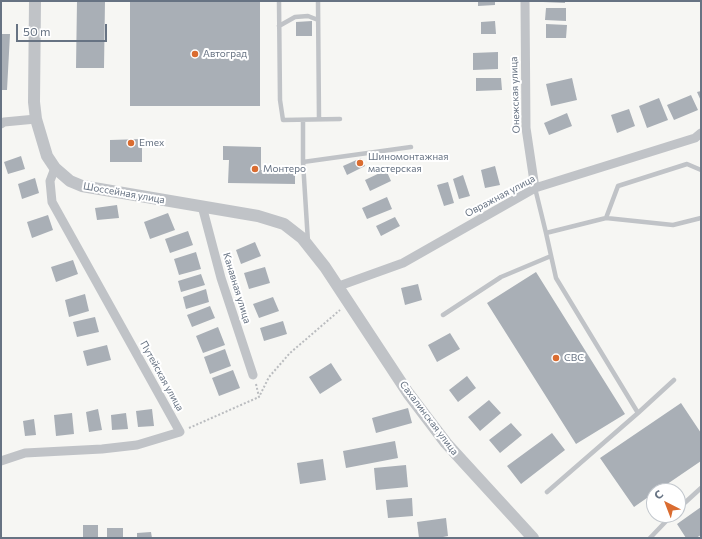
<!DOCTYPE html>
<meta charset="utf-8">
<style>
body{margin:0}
#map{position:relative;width:702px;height:539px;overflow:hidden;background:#f6f6f3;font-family:Commissioner,sans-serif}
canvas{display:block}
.frame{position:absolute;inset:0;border:2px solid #677383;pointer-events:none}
.north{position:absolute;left:646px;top:483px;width:40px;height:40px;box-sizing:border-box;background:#fff;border:1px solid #c2c7cd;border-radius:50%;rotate:318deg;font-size:11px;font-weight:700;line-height:16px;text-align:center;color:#677383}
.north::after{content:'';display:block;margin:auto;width:14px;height:18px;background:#da6c30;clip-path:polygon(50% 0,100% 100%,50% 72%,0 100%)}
.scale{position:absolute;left:16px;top:24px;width:91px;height:18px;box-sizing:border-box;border:2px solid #677383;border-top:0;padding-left:5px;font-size:12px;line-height:14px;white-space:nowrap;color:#677383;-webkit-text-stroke:3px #fff;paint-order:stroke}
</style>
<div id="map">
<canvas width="702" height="539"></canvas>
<div class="frame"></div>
<div class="north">С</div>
<div class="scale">50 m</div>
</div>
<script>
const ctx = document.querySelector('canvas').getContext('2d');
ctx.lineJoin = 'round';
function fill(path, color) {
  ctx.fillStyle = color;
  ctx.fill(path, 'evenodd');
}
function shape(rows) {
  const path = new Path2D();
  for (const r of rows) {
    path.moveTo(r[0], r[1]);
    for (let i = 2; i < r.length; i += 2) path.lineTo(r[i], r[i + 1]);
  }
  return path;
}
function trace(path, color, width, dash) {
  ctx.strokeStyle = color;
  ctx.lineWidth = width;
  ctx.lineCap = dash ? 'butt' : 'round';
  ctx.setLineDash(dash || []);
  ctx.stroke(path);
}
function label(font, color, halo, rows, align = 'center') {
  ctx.font = font + ' Commissioner,sans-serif';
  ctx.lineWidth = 4;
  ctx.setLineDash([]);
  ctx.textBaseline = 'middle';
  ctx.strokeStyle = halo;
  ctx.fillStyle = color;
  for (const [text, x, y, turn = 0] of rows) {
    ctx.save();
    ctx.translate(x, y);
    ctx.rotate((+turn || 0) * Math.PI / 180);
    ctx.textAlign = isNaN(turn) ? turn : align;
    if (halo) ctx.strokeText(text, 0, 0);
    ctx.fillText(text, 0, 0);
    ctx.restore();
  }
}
const building = shape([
 [77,1,105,1,104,68,76,68],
 [130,1,260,1,260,106,130,106],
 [478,1,495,1,495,5,478,6],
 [543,1,565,1,565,3,543,2],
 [546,8,566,8,566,21,545,20],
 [312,21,312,36,296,36,296,22],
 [495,21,496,34,481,34,481,22],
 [546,24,567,25,566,38,546,38],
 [1,34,10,34,7,90,1,90],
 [498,52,498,69,473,70,473,53],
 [476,78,501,78,502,90,476,91],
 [572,78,577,100,551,106,546,84],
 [701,91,701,101,697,92],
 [691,95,698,110,674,120,667,105],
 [659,98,668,120,647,128,639,106],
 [629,109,635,126,617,133,611,115],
 [567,113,572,126,549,135,544,123],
 [142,139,142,162,110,162,110,140],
 [223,146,261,147,261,170,295,171,295,184,228,183,229,160,223,160],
 [21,156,25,169,8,174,4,162],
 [361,158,365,166,347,175,343,166],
 [495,166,500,185,485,188,481,170],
 [386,170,391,181,370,191,365,180],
 [463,175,470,196,459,199,453,179],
 [35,178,39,193,22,199,18,184],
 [448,182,454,203,444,206,437,185],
 [387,197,392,209,367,219,362,208],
 [117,205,119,218,97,220,95,208],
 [168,213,175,230,150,239,144,222],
 [48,215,53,230,32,238,27,222],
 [395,217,400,226,381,236,376,226],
 [188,231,193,245,170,253,165,239],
 [255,242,261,256,241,264,236,250],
 [196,252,201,269,179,275,174,259],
 [73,260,78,274,56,282,51,267],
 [265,267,270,283,249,289,244,273],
 [536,272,625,414,576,444,487,303],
 [201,274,205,285,181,292,178,281],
 [418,284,422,300,405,305,401,288],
 [206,289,209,302,186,309,183,297],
 [85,294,89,311,69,317,65,300],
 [273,297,279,311,259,318,253,304],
 [210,306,215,318,192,327,187,315],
 [95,317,99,332,77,337,73,322],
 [283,321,287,334,264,341,260,328],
 [218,327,225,345,203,353,196,336],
 [450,333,460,349,437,362,428,345],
 [107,345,111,360,87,366,83,351],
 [225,349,231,366,210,374,204,357],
 [331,363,342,380,320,394,309,377],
 [233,370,240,388,219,396,212,378],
 [467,376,476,388,458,402,449,390],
 [489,400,501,413,480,431,468,417],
 [681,403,701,433,701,461,657,491,654,491,654,493,634,507,600,458],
 [408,408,412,423,376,433,372,418],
 [98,409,102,430,89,432,86,412],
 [152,409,154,426,138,427,136,411],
 [72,413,74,434,56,436,54,415],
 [126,413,128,429,112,430,111,415],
 [34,419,36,435,25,436,23,421],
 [511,423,522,435,500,453,489,440],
 [552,433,565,450,521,484,507,466],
 [395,441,398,458,346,468,343,451],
 [323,459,326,480,300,484,297,463],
 [406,465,408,487,376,490,374,468],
 [412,498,413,516,388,518,386,500],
 [701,507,701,535,696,538,686,538,677,524],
 [446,518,448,536,438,538,419,538,417,522],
 [83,525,98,525,98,538,83,538],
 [107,528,123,528,123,538,107,538],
 [151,532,152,538,137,538,137,533]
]);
const path = shape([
 [256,384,259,397,269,377,290,353,340,310],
 [189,428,259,397]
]);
const service = shape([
 [279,1,280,100,283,120,340,119],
 [318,1,319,119],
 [279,26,295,17,308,16,318,20],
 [303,120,303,162,308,242],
 [303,162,411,147],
 [535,188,546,233,606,218,673,225,701,218],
 [606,218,618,186,687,164,701,170],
 [546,233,556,278,638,413,547,492],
 [443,315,501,277,551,256],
 [638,413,674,380],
 [678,509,701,488],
 [650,538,672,515]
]);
const minor = shape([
 [525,1,526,128,535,188],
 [1,124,4,122,36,119],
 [202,206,221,278,253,375],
 [339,286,403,263,535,188,695,138,701,133],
 [1,461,25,453,102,449,137,445,180,432,52,202,50,181,55,168]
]);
const tertiary = shape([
 [35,1,34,102,36,119,47,156,55,168,70,181,82,186,258,216,284,224,302,238,325,267,408,393,446,443,533,538]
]);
const markers = [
 [195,54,4,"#da6c30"],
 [131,143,4,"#da6c30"],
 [360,163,4,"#da6c30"],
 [255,169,4,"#da6c30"],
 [556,358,4,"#da6c30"]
];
const poiNames = [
 ["Автоград",203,54],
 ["Emex",139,143],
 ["Шиномонтажная",368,157],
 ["мастерская",368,169],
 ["Монтеро",263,169],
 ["СВС",564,358]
];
const streetNames = [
 ["Онежская улица",515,95,-92],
 ["Шоссейная улица",124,193,10],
 ["Овражная улица",500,196,-28],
 ["Канавная улица",237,288,73],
 ["Путейская улица",162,376,61],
 ["Сахалинская улица",429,418,53]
];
fill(building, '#a9afb6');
trace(path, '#babcbf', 2, [2, 2]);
trace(service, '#c0c3c7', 4.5);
trace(minor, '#c0c3c7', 9);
trace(tertiary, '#c0c3c7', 12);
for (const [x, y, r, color] of markers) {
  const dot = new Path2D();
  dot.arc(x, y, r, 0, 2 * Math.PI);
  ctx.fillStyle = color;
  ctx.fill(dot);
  trace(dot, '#fff', 1.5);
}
label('10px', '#677383', '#fff', poiNames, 'left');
label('10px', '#677383', '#fff', streetNames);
</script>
